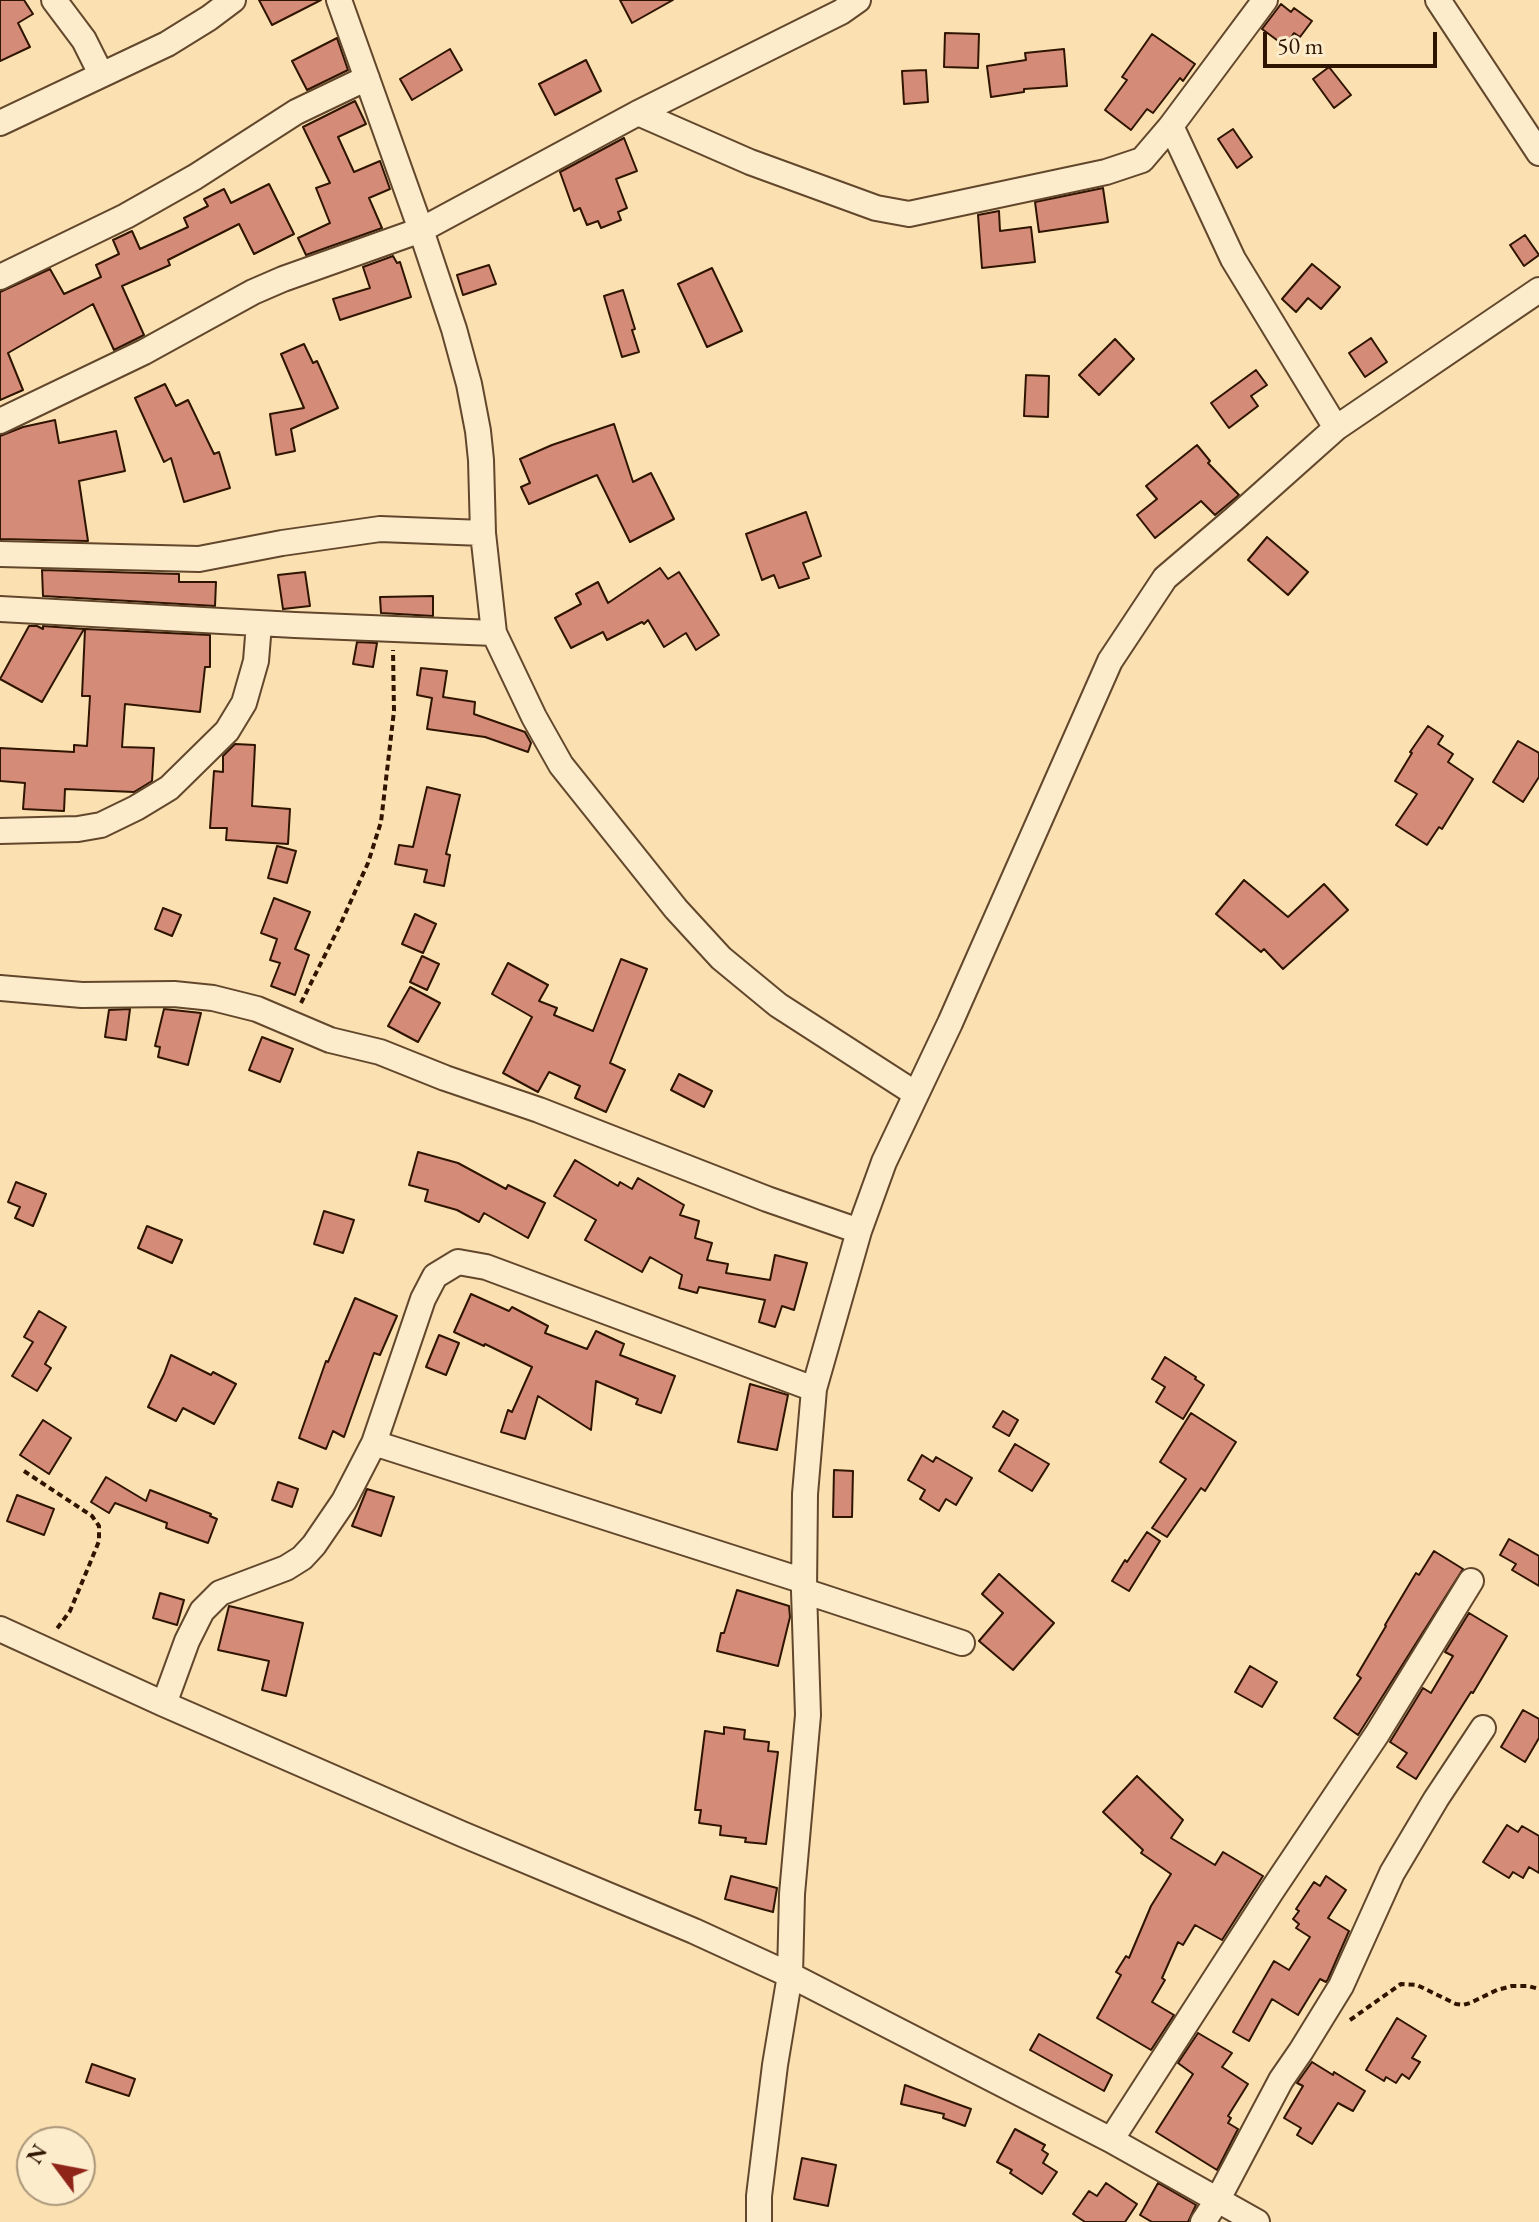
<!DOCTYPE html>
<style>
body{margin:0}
#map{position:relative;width:1539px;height:2222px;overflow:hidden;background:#fbe1b1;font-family:"EB Garamond",serif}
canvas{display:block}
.north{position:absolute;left:16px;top:2126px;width:80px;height:80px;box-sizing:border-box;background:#fceccc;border:2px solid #aa967a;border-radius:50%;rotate:302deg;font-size:22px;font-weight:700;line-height:32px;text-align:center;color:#2f1400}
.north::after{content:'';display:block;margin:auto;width:28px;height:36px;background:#8f2418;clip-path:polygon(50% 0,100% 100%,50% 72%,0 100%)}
.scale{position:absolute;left:1263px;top:32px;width:174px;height:36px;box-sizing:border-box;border:4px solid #2f1400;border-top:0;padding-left:10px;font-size:24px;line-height:28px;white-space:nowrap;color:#2f1400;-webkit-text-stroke:6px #fceccc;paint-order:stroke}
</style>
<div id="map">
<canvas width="1539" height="2222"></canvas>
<div class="north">N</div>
<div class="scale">50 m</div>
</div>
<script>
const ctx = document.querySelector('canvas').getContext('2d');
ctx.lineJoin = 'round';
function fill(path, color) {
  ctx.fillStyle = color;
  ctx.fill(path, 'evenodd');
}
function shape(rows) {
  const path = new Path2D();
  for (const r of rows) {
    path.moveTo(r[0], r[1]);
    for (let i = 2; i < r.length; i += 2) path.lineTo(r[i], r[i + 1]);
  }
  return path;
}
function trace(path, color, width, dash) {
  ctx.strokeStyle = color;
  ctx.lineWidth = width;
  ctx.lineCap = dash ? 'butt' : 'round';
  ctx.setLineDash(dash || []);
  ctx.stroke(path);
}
const building = shape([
 [0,0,24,0,33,14,18,23,30,47,0,61,0,0],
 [259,0,321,0,272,25,259,0],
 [620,0,673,0,632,23,620,0],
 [1281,4,1291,12,1294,8,1312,21,1300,37,1294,33,1285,46,1262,29,1281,4],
 [945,33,979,34,978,68,944,67,945,33],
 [1152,34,1195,64,1183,81,1180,78,1153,113,1147,109,1131,130,1105,110,1127,80,1122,77,1152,34],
 [337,38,348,70,307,90,292,61,337,38],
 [450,49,462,70,412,100,400,79,450,49],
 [1064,49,1067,86,1024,89,1024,92,991,97,987,66,1026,60,1025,53,1064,49],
 [586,60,601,91,555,115,539,84,586,60],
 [1329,67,1351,95,1334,108,1313,79,1329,67],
 [926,70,928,102,904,104,902,71,926,70],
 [355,101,366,124,338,137,354,172,380,161,390,189,369,198,382,228,306,255,298,238,330,223,316,188,330,183,303,127,355,101],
 [1233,129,1252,157,1237,168,1218,139,1233,129],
 [624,138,637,171,616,179,627,208,618,212,621,220,601,228,598,221,587,225,580,208,574,211,560,172,624,138],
 [269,184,294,234,254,254,239,224,168,260,170,265,122,286,144,335,114,350,93,304,8,353,23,390,0,400,0,292,50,269,64,294,101,277,96,265,119,254,113,240,132,231,140,249,188,227,184,218,208,206,204,199,224,189,231,203,269,184],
 [1103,188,1108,222,1039,232,1035,202,1103,188],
 [999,211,1000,231,1031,227,1035,262,982,268,978,215,999,211],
 [1525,235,1539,255,1524,266,1510,245,1525,235],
 [393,256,397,263,400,262,411,297,340,320,333,299,370,288,363,267,393,256],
 [1312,264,1340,287,1321,309,1308,298,1296,312,1282,299,1312,264],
 [489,265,496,284,463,295,457,275,489,265],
 [712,268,742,331,707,347,678,284,712,268],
 [623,290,635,329,632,330,639,352,622,357,604,296,623,290],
 [1371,338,1387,362,1365,377,1349,353,1371,338],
 [1115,339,1134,359,1099,395,1079,375,1115,339],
 [304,344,313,363,317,361,338,408,291,429,295,451,276,455,270,414,304,408,281,354,304,344],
 [1256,370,1267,385,1251,396,1258,406,1229,428,1211,403,1256,370],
 [1026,375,1049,376,1048,417,1024,416,1026,375],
 [165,384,176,406,188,400,214,454,219,452,230,488,184,502,171,458,164,462,135,398,165,384],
 [55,420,59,443,116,431,125,471,79,481,88,541,0,539,0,436,23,427,55,420],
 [614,424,633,482,651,473,674,519,630,542,597,475,529,504,521,487,530,483,520,459,552,445,614,424],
 [1197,445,1210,461,1208,463,1239,495,1215,515,1201,501,1155,538,1137,515,1157,499,1146,486,1197,445],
 [806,512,821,556,803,563,809,578,779,588,774,575,762,580,746,534,806,512],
 [1267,537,1308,572,1288,595,1248,560,1267,537],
 [660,568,668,579,679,572,719,635,696,650,686,633,664,647,648,620,644,624,642,622,607,640,603,632,571,648,555,618,581,604,576,594,598,582,608,603,660,568],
 [42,570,179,574,179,582,216,582,215,606,43,596,42,570],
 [305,572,310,606,283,609,278,575,305,572],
 [433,596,433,616,381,613,380,597,433,596],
 [29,626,37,626,43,629,43,626,84,629,42,702,0,679,29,626],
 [85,629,210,635,210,667,205,667,200,712,125,704,122,747,154,748,152,781,134,792,65,789,64,811,23,809,25,783,0,781,0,748,74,752,74,745,87,746,90,696,82,696,85,629],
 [357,642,377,643,373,667,353,664,357,642],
 [421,668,447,671,443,697,475,702,474,714,525,732,531,743,528,752,485,737,427,729,432,698,417,695,421,668],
 [1428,726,1443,736,1438,744,1453,754,1448,762,1473,779,1442,829,1439,827,1427,845,1396,825,1417,794,1395,781,1412,753,1410,752,1428,726],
 [1518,741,1539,753,1539,777,1523,802,1493,782,1518,741],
 [235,744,255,745,252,806,290,809,288,844,226,840,227,828,210,828,214,771,223,772,223,756,235,744],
 [427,787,460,795,446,854,450,855,444,886,424,882,427,870,395,864,399,845,413,847,427,787],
 [277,846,296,851,287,883,268,878,277,846],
 [1244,880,1288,917,1324,884,1348,910,1283,969,1264,949,1261,952,1216,914,1244,880],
 [274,898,310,912,295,949,309,955,295,995,271,986,280,963,270,960,277,939,261,933,274,898],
 [163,908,181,915,172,936,155,929,163,908],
 [415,914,436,924,423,953,402,944,415,914],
 [422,956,439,964,427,990,410,982,422,956],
 [621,959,647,969,610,1063,625,1070,606,1112,575,1098,580,1086,549,1072,538,1092,503,1073,532,1017,492,994,508,963,548,985,539,1001,557,1008,554,1015,593,1031,621,959],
 [410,987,440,1003,418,1042,388,1026,410,987],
 [130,1009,126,1040,105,1037,109,1010,130,1009],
 [164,1009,201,1013,188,1065,158,1057,160,1047,155,1046,164,1009],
 [262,1037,293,1049,280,1082,249,1070,262,1037],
 [679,1074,712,1091,704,1107,671,1090,679,1074],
 [418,1152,458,1163,506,1189,508,1185,545,1203,528,1238,484,1213,479,1222,457,1210,425,1201,428,1190,409,1185,418,1152],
 [575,1160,618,1186,620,1182,632,1189,638,1178,684,1205,680,1215,699,1221,695,1238,712,1243,707,1260,728,1264,726,1273,770,1280,775,1255,807,1263,794,1310,782,1306,775,1327,759,1322,765,1300,699,1287,697,1293,679,1288,682,1275,650,1257,642,1272,585,1240,596,1220,554,1196,575,1160],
 [16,1182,46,1194,33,1226,15,1218,20,1207,8,1202,16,1182],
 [324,1211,354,1220,343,1253,314,1244,324,1211],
 [147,1226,182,1240,172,1263,138,1248,147,1226],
 [471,1294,509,1311,512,1307,548,1326,545,1333,587,1349,596,1331,624,1344,620,1355,675,1376,661,1413,636,1404,638,1399,596,1381,591,1430,538,1396,525,1439,501,1432,508,1410,512,1412,532,1367,485,1344,484,1346,454,1332,471,1294],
 [355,1298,397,1316,380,1355,374,1353,344,1437,333,1431,326,1449,299,1438,326,1361,328,1362,355,1298],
 [39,1311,66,1327,45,1364,51,1368,37,1391,12,1376,33,1342,24,1337,39,1311],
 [439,1335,459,1343,446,1375,426,1367,439,1335],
 [171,1355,211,1375,213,1372,236,1384,214,1424,183,1408,176,1421,148,1407,164,1374,171,1355],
 [1165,1357,1196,1377,1195,1379,1204,1385,1183,1419,1156,1402,1165,1387,1152,1379,1165,1357],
 [750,1384,788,1395,777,1450,738,1442,750,1384],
 [1003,1411,1018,1420,1009,1436,993,1427,1003,1411],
 [1191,1413,1236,1442,1205,1491,1201,1488,1167,1537,1152,1528,1186,1479,1160,1462,1191,1413],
 [43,1420,71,1438,49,1474,20,1455,43,1420],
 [1015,1444,1049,1464,1032,1491,999,1471,1015,1444],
 [922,1455,933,1462,936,1457,972,1478,956,1505,946,1499,939,1511,920,1499,925,1490,908,1480,922,1455],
 [834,1470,853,1471,852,1517,833,1517,834,1470],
 [106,1477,146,1501,150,1490,211,1514,210,1516,217,1519,208,1543,166,1528,167,1523,115,1503,109,1513,91,1502,106,1477],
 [278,1482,298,1489,292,1507,272,1500,278,1482],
 [367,1489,394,1497,381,1536,352,1526,367,1489],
 [17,1495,54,1509,44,1535,7,1521,17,1495],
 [1147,1532,1160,1541,1129,1591,1112,1581,1125,1560,1127,1562,1147,1532],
 [1509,1539,1539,1556,1539,1586,1512,1570,1516,1564,1500,1555,1509,1539],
 [1434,1551,1463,1569,1358,1735,1334,1718,1361,1678,1357,1675,1386,1626,1385,1625,1416,1573,1419,1575,1434,1551],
 [999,1574,1054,1623,1013,1670,979,1641,1003,1613,982,1594,999,1574],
 [737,1590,789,1606,790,1617,778,1666,717,1651,721,1633,724,1633,737,1590],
 [160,1593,184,1600,177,1625,153,1618,160,1593],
 [229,1606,303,1623,286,1696,262,1690,269,1661,218,1650,229,1606],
 [1469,1613,1507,1636,1473,1693,1471,1692,1416,1779,1397,1767,1407,1753,1390,1742,1423,1688,1431,1693,1453,1656,1445,1652,1469,1613],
 [1250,1666,1277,1682,1262,1707,1235,1692,1250,1666],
 [1523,1710,1539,1719,1539,1738,1525,1762,1501,1747,1523,1710],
 [724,1727,745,1730,744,1739,769,1742,768,1751,778,1752,766,1844,745,1842,746,1838,720,1835,721,1826,699,1823,701,1810,695,1810,705,1731,724,1734,724,1727],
 [1137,1776,1183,1820,1171,1838,1215,1865,1223,1852,1263,1876,1222,1940,1195,1925,1183,1945,1178,1942,1162,1978,1165,1980,1152,2002,1174,2015,1151,2050,1097,2018,1121,1975,1116,1972,1126,1956,1129,1958,1151,1906,1171,1874,1141,1853,1143,1850,1103,1812,1137,1776],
 [1507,1825,1518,1832,1522,1826,1539,1836,1539,1873,1529,1867,1523,1878,1513,1872,1509,1878,1483,1862,1507,1825],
 [731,1876,777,1888,773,1912,725,1899,731,1876],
 [1326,1876,1346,1890,1328,1918,1349,1931,1328,1979,1326,1982,1320,1979,1298,2015,1272,1999,1249,2041,1233,2032,1274,1961,1289,1970,1310,1937,1296,1928,1299,1924,1293,1919,1299,1911,1296,1909,1314,1882,1320,1886,1326,1876],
 [1397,2018,1426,2036,1412,2058,1420,2062,1409,2079,1402,2074,1396,2083,1386,2077,1384,2081,1366,2070,1397,2018],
 [1198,2033,1232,2053,1222,2067,1248,2084,1228,2116,1231,2118,1228,2123,1238,2129,1217,2170,1156,2132,1193,2074,1178,2063,1198,2033],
 [1039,2034,1112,2075,1104,2091,1030,2050,1039,2034],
 [1312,2062,1333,2075,1334,2072,1365,2091,1353,2111,1338,2103,1312,2144,1297,2135,1301,2128,1284,2118,1303,2086,1297,2083,1312,2062],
 [92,2064,135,2079,129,2096,86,2082,92,2064],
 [905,2085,971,2109,965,2126,943,2118,944,2114,901,2104,905,2085],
 [1015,2129,1045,2145,1042,2150,1048,2154,1043,2163,1057,2172,1042,2194,1010,2173,1012,2170,997,2162,1015,2129],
 [802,2158,836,2165,828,2206,794,2199,802,2158],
 [1106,2183,1137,2204,1125,2222,1085,2222,1073,2214,1089,2191,1097,2196,1106,2183],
 [1158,2183,1196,2205,1188,2222,1152,2222,1140,2215,1158,2183]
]);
const path = shape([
 [301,1003,341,923,368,863,381,822,394,711,393,650],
 [24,1471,92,1516,99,1526,99,1541,88,1568,70,1611,56,1630],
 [1350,2020,1401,1984,1417,1985,1456,2004,1463,2005,1470,2003,1497,1990,1512,1986,1528,1986,1539,1989]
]);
const minor = shape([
 [54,0,84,40,101,74],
 [339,0,421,230,454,329,469,384,478,431,481,460,483,533,494,633,534,717,561,765,676,909,721,958,778,1005,916,1094],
 [1438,0,1539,153],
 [638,113,750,162,876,208,909,214,1106,172,1142,160,1171,126,1265,0],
 [0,123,167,44,209,18,233,0],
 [1171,126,1233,259,1336,428],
 [0,277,126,216,195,177,296,112,367,78],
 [0,421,144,352,253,292,283,279,421,230,638,113,841,12,858,0],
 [0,554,199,559,282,543,380,529,483,533],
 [0,609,295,625,494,633],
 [0,831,78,829,101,825,136,808,169,788,227,731,244,703,256,661,259,624],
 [0,988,82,995,174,994,213,998,257,1009,330,1040,380,1052,445,1078,539,1110,767,1199,859,1231],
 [374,1443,804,1581],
 [804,1591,962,1643],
 [0,1629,164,1704,462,1834,694,1931,790,1975,1111,2140,1257,2222],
 [164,1704,187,1641,202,1611,220,1593,286,1568,302,1558,314,1545,344,1501,374,1443,423,1299,435,1276,458,1262,486,1267,814,1389],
 [1111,2140,1271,1892,1377,1734,1471,1581],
 [759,2222,759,2196,775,2065,790,1975,792,1894,808,1715,804,1591,805,1494,814,1389,859,1231,884,1162,950,1023,1110,661,1165,578,1234,519,1336,428,1539,290],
 [1203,2222,1218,2199,1281,2080,1301,2051,1341,1986,1392,1873,1436,1799,1483,1728]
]);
fill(building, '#d48c79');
trace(building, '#2f1400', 2);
trace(minor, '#62472c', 28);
trace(path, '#2f1400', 4, [6, 4]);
trace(minor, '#fceccc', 24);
</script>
